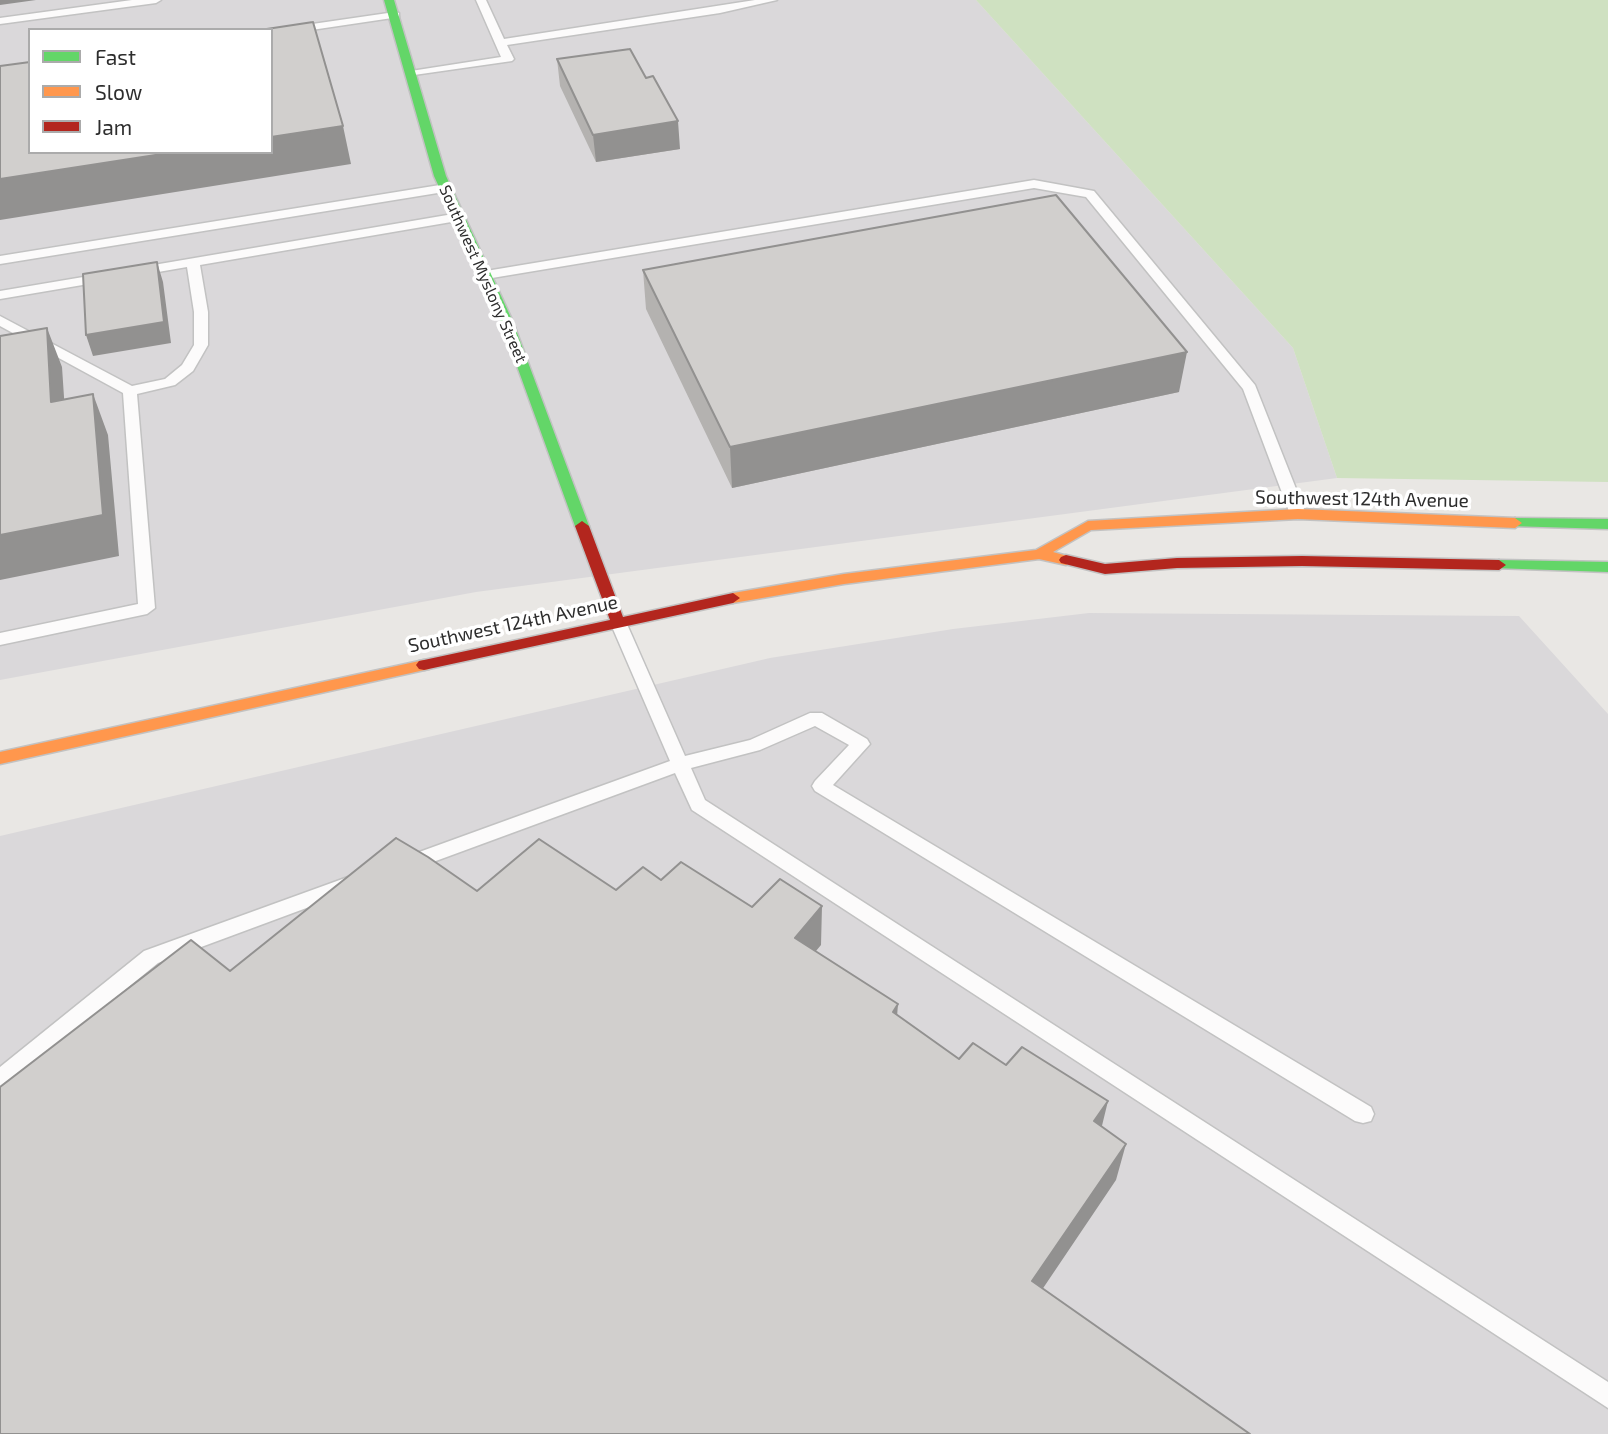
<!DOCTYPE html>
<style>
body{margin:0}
#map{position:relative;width:1608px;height:1434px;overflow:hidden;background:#e9e7e4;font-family:"Exo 2",sans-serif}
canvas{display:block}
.legend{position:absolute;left:28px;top:28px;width:245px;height:126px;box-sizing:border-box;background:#fff;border:2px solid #ababab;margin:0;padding:9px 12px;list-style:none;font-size:21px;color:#2d2d2d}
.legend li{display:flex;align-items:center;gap:14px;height:35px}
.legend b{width:35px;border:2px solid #ababab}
</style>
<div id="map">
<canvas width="1608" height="1434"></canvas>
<ul class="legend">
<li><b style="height:9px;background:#63d668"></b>Fast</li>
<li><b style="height:9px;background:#ff974d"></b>Slow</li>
<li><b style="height:9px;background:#b3261e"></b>Jam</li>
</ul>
</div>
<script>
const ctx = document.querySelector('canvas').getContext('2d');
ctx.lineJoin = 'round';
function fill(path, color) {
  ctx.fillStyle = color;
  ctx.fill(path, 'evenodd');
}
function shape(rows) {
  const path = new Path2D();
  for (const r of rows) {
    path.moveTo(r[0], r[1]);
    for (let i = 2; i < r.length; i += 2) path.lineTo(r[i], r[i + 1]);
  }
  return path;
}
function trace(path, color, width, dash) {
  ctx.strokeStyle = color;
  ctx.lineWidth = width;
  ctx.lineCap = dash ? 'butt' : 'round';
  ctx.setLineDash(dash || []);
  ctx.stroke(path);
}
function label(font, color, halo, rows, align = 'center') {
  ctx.font = font + ' "Exo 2",sans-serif';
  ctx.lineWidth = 7;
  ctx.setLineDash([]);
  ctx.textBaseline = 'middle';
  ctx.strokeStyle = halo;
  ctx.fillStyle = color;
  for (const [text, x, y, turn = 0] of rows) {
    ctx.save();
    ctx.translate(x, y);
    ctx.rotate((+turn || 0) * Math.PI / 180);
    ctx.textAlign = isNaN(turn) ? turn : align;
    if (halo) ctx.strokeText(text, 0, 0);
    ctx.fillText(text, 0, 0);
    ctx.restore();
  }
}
const industrial = shape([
 [0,0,976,0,1293,348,1337,478,476,592,0,680],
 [30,30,271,30,271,152,30,152],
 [1089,613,1519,616,1608,714,1608,1434,0,1434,0,836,770,658,953,629]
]);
const green = shape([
 [976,0,1608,0,1608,482,1337,478,1293,348]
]);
const lane = shape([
 [132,0,161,0,156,3,0,24,0,18,132,0],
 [476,0,486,0,504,39,755,0,777,0,720,13,507,45,514,59,512,61,407,76,407,72,411,71,501,57,476,0],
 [395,12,399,13,399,17,271,36,271,30,395,12],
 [1034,180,1094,191,1255,385,1306,514,1303,518,1293,518,1290,514,1243,389,1086,197,1034,188,486,279,479,275,486,271,1034,180],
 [446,184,450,185,450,191,0,264,0,256,446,184],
 [459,213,465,217,463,220,200,265,208,312,208,345,193,371,175,385,137,394,155,608,147,614,0,645,0,633,138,604,123,393,0,326,0,316,132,386,165,379,182,365,194,345,194,312,187,267,135,276,130,275,130,269,459,213],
 [107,273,114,277,112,280,0,299,0,291,107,273],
 [618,616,626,622,685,756,750,740,810,713,822,713,867,739,870,744,833,785,1371,1107,1374,1114,1371,1121,1363,1123,1355,1121,815,791,812,786,815,781,849,745,815,726,760,750,691,768,705,800,1608,1382,1608,1408,692,810,675,773,414,869,407,871,400,869,398,864,400,859,670,761,610,622,618,616],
 [348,877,355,880,358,885,355,890,158,963,7,1086,0,1088,0,1067,144,951,348,877]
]);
const fast = shape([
 [384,0,394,0,446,176,513,322,589,526,587,529,582,531,575,526,501,322,434,176,384,0],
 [1515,518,1608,519,1608,529,1510,526,1508,523,1515,518],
 [1499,560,1608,562,1608,572,1494,568,1492,565,1499,560]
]);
const slow = shape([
 [1298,509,1515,518,1522,523,1515,528,1298,519,1091,530,1053,552,1071,557,1073,560,1066,565,1039,559,844,584,733,603,726,598,733,593,844,574,1036,550,1088,521,1298,509],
 [424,660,429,661,432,665,429,669,0,764,0,752,424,660]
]);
const jam = shape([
 [582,521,589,526,623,617,733,593,740,598,733,603,424,670,419,669,416,665,419,661,424,660,610,620,575,526,582,521],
 [1066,555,1105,564,1177,558,1302,556,1499,560,1506,565,1499,570,1302,566,1177,568,1105,574,1061,563,1059,560,1061,557,1066,555]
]);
const wall = shape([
 [557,59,680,149,596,162,560,86],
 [643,270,1179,392,732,488,646,309]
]);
const shadedWall = shape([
 [0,0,36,0,0,5],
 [678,121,680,149,596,162,593,135],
 [343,126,351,164,0,220,0,179,175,152,271,152,271,137],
 [157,262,163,282,171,343,93,356,86,335],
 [47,328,62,367,67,442,51,402],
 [1187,352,1179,392,732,488,730,447],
 [93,394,108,435,119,556,0,580,0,535],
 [822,906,821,945,795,976,795,938],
 [898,1004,895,1042,893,1012],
 [1108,1101,1099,1138,1094,1121],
 [1126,1144,1116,1180,1025,1315,1032,1281]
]);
const building = shape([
 [313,22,343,126,271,137,271,30,260,30,313,22],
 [630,49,646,78,653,76,678,121,593,135,557,59,630,49],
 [30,62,30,152,175,152,0,179,0,66,30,62],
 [1056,195,1187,352,730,447,643,270,1056,195],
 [157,262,164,322,86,335,83,274,157,262],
 [47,328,51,402,93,394,103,515,0,535,0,336,47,328],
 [396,838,428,857,477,891,539,839,616,890,643,867,661,880,681,862,752,907,780,879,822,906,795,938,898,1004,893,1012,959,1059,973,1043,1006,1065,1022,1047,1108,1101,1094,1121,1126,1144,1032,1281,1250,1434,0,1434,0,1087,191,940,230,971,396,838]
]);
const farStreetnames = [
 ["Southwest Myslony Street",483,274,66]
];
const streetNames = [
 ["Southwest 124th Avenue",1362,499,1],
 ["Southwest 124th Avenue",513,624,-12]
];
fill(industrial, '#dad8da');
fill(green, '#cfe1c1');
trace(lane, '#c2c2c2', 3);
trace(fast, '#c2c2c2', 3);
trace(slow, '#c2c2c2', 3);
trace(jam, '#c2c2c2', 3);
fill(lane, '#fcfbfb');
fill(fast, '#63d668');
fill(slow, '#ff974d');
fill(jam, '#b3261e');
fill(wall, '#b4b2b0');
fill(shadedWall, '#929190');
fill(building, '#d1cfcd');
trace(building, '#929190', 2);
label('16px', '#2d2d2d', '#fff', farStreetnames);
label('19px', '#2d2d2d', '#fff', streetNames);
</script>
